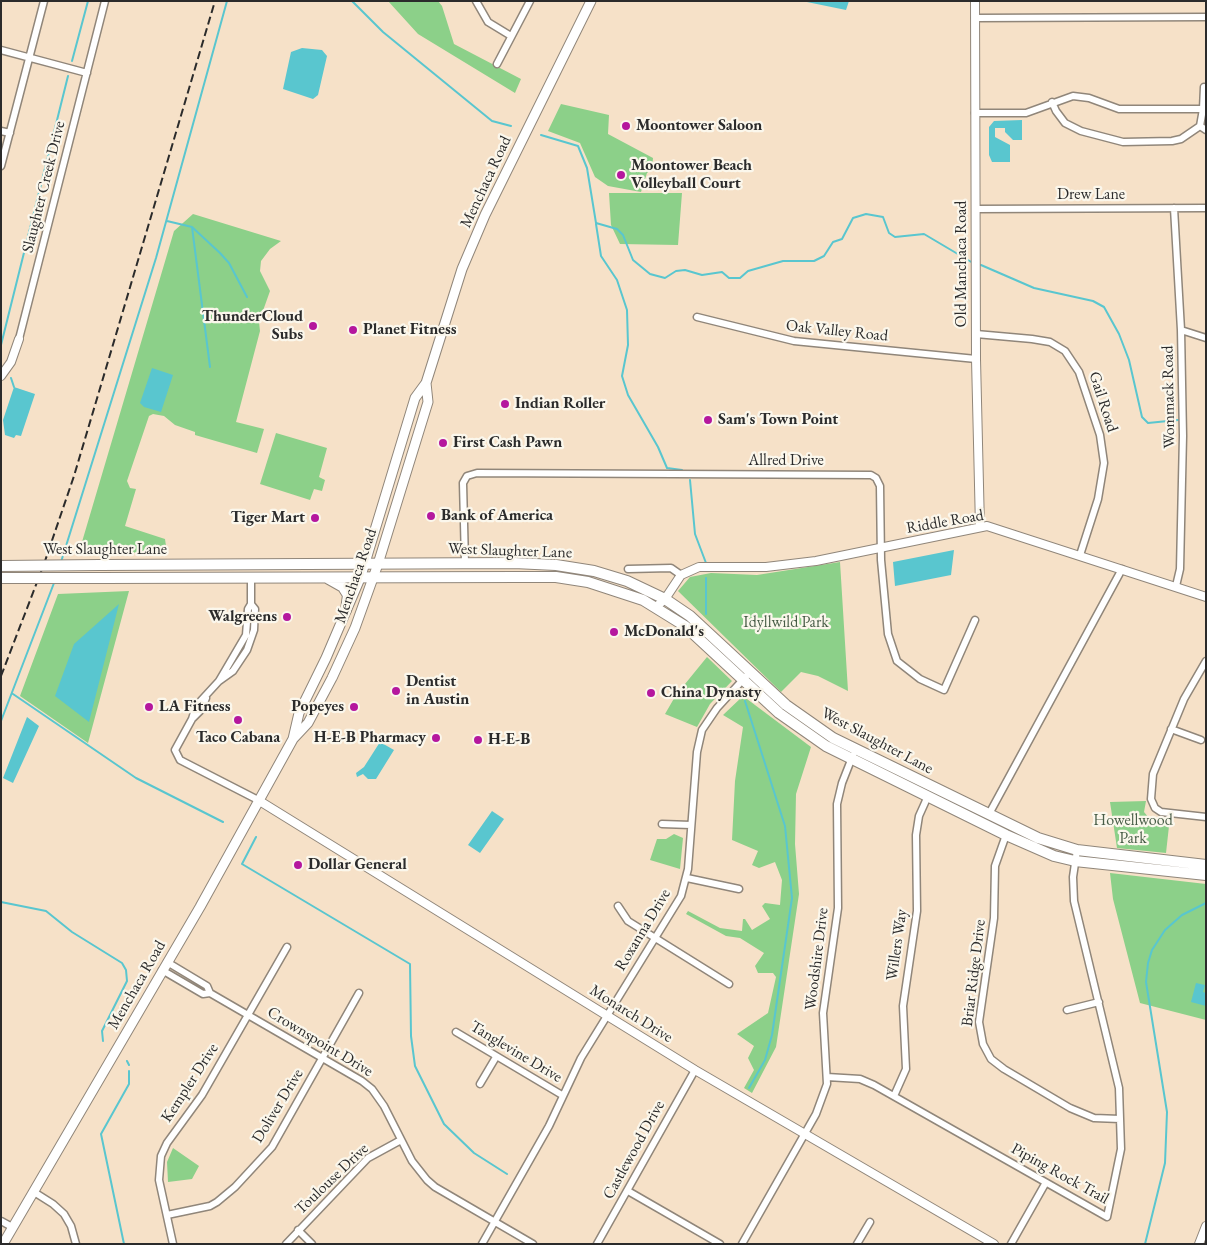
<!DOCTYPE html>
<style>
body{margin:0}
#map{position:relative;width:1207px;height:1245px;overflow:hidden;background:#f6e1c8;font-family:"EB Garamond",serif}
canvas{display:block}
.frame{position:absolute;inset:0;border:2px solid #2b2b2b;pointer-events:none}
</style>
<div id="map">
<canvas width="1207" height="1245"></canvas>
<div class="frame"></div>
</div>
<script>
const ctx = document.querySelector('canvas').getContext('2d');
ctx.lineJoin = 'round';
function fill(path, color) {
  ctx.fillStyle = color;
  ctx.fill(path, 'evenodd');
}
function shape(rows) {
  const path = new Path2D();
  for (const r of rows) {
    path.moveTo(r[0], r[1]);
    for (let i = 2; i < r.length; i += 2) path.lineTo(r[i], r[i + 1]);
  }
  return path;
}
function trace(path, color, width, dash) {
  ctx.strokeStyle = color;
  ctx.lineWidth = width;
  ctx.lineCap = dash ? 'butt' : 'round';
  ctx.setLineDash(dash || []);
  ctx.stroke(path);
}
function label(font, color, halo, rows, align = 'center') {
  ctx.font = font + ' "EB Garamond",serif';
  ctx.lineWidth = 4.5;
  ctx.setLineDash([]);
  ctx.textBaseline = 'middle';
  ctx.strokeStyle = halo;
  ctx.fillStyle = color;
  for (const [text, x, y, turn = 0] of rows) {
    ctx.save();
    ctx.translate(x, y);
    ctx.rotate((+turn || 0) * Math.PI / 180);
    ctx.textAlign = isNaN(turn) ? turn : align;
    if (halo) ctx.strokeText(text, 0, 0);
    ctx.fillText(text, 0, 0);
    ctx.restore();
  }
}
const green = shape([
 [388,1,438,1,442,6,454,44,521,79,515,93,418,34],
 [561,104,609,115,608,134,653,158,652,169,647,173,641,192,608,186,595,177,580,143,548,131],
 [609,193,682,193,678,245,620,244,611,225],
 [193,214,281,241,270,249,261,261,260,271,270,291,259,322,260,331,236,422,264,429,257,453,195,435,195,432,175,425,164,416,153,414,149,416,127,481,130,488,136,489,125,526,165,539,167,553,79,552,174,231],
 [276,433,327,448,319,477,325,480,322,491,314,489,310,500,260,484],
 [840,562,848,691,818,676,801,672,781,692,678,591,690,577,711,573,757,575],
 [129,591,88,743,20,696,58,594],
 [707,657,732,681,710,704,697,727,665,714,676,695],
 [743,696,811,747,796,794,795,844,799,894,776,1047,752,1093,744,1088,754,1070,748,1058,754,1046,737,1034,768,1013,776,977,773,973,758,973,755,966,764,953,740,938,726,936,686,914,688,911,720,928,742,931,743,919,745,919,752,930,770,919,762,906,765,903,780,905,782,880,775,862,759,868,752,865,758,851,732,840,735,781,743,727,723,715],
 [1146,801,1144,812,1149,818,1170,817,1166,853,1117,848,1110,802],
 [674,834,683,838,680,869,650,860,657,839,666,839],
 [1110,873,1206,884,1206,1020,1140,1003,1113,899],
 [173,1148,199,1166,192,1179,168,1182,167,1162]
]);
const water = shape([
 [802,1,849,1,846,10],
 [302,48,322,50,327,56,318,95,313,99,283,89,291,52],
 [1022,120,1022,140,1013,140,1005,132,1005,128,995,128,995,137,1010,145,1010,162,992,162,989,155,989,127,994,121],
 [152,368,173,375,161,412,144,407,140,403],
 [14,387,35,394,21,436,16,435,14,438,5,435,3,420],
 [954,550,951,575,895,586,893,562],
 [119,604,89,722,55,696,74,644],
 [27,717,39,726,13,783,3,778],
 [380,742,394,750,376,779,368,779,363,774,357,777,356,773,364,767],
 [492,811,504,819,480,853,468,845],
 [1196,983,1205,985,1203,992,1206,993,1206,1006,1191,1002]
]);
const stream = shape([
 [352,1,383,32,492,121,511,126],
 [72,61,88,1],
 [541,135,578,146,587,168,596,223,617,229,623,235,633,260,650,274,665,278,676,271,685,270,702,275,722,272,729,278,740,278,748,271,783,261,814,261,824,256,833,242,842,239,853,218,866,214,883,217,889,233,895,237,924,234,973,263],
 [167,221,192,227,220,253,229,263,247,297],
 [596,224,601,256,617,280,627,310,628,345,622,376,628,395,658,447,667,468,682,470],
 [192,227,210,367],
 [981,265,1034,288,1093,301,1104,307,1119,334,1129,360,1142,417,1148,423,1178,420],
 [1,345,68,76],
 [11,378,14,387],
 [690,480,695,534,706,563],
 [61,562,156,258,227,1],
 [706,614,706,578],
 [13,694,136,778,223,822],
 [745,701,785,826,792,898,772,1035,765,1060,749,1088],
 [1,721,54,583],
 [256,837,242,864,410,964,411,1036,415,1066,444,1124,474,1153,507,1174],
 [1,902,46,911,72,932,122,963,126,970,127,981,102,1031,103,1041],
 [127,1061,129,1065],
 [124,1244,101,1134,129,1084,129,1071],
 [1145,1244,1165,1163,1167,1112,1146,982,1148,963,1152,950,1165,930,1182,915,1206,903]
]);
const minor = shape([
 [476,1,488,22,511,36],
 [975,18,1206,17],
 [1,50,87,73],
 [497,64,530,1],
 [1052,102,1056,111,1065,123,1081,131,1123,142,1172,141,1181,139,1200,126,1203,109,1204,87],
 [975,113,1026,113,1073,96,1089,98,1119,109,1203,109],
 [1200,126,1206,130],
 [1,131,10,133],
 [1,166,44,1],
 [1174,208,1181,330,1183,436,1180,569,1176,586],
 [976,209,1206,208],
 [697,317,794,341,976,359],
 [1181,330,1206,338],
 [976,334,1032,339,1050,342,1065,351,1079,372,1100,435,1104,463,1098,499,1080,555],
 [19,339,105,1],
 [465,563,463,483,467,476,477,473,871,475,876,478,880,486,881,560,888,634,897,661,920,679,944,690,975,620],
 [628,569,671,568,681,575],
 [251,577,251,604,248,609,246,635,219,681,196,706,192,719,175,750,180,760,258,800],
 [1206,661,1184,699,1153,774,1151,799,1155,808,1161,812,1206,817],
 [219,681,233,671,247,650,254,630,255,609,251,604],
 [193,718,201,710,206,698],
 [1171,729,1201,740],
 [989,814,1122,569],
 [662,824,691,825],
 [1006,835,995,866,994,918,979,1022,983,1044,991,1059,1004,1069,1070,1108,1094,1118,1120,1119],
 [687,878,739,889],
 [618,906,628,921,729,984],
 [167,962,207,986,210,993],
 [162,970,203,994,210,993,362,1081,372,1089,384,1106,412,1161,427,1180,435,1187,533,1244],
 [1067,1010,1099,1002],
 [456,1032,562,1095],
 [827,1077,860,1079,874,1085,1107,1217,1121,1149,1119,1088,1074,901,1073,877,1077,850],
 [480,1084,496,1057],
 [894,1096,906,1069,903,1006,917,911,916,835,919,816,928,796],
 [628,1191,720,1244],
 [34,1192,53,1204,64,1214,71,1226,76,1244],
 [167,1215,210,1206,217,1202,235,1187,272,1147,359,993],
 [1,1221,12,1227],
 [298,1230,312,1244],
 [173,1244,159,1180,161,1156,167,1143,202,1095,287,947],
 [286,1244,368,1158,401,1140],
 [482,1244,549,1126,581,1058,681,896,688,869,697,752,702,730,717,708,750,672],
 [597,1244,695,1070],
 [742,1244,816,1114,827,1084,823,1013,838,908,837,804,842,783,853,755],
 [857,1244,870,1222],
 [1011,1244,1045,1184]
]);
const tertiary = shape([
 [975,1,976,359,980,527],
 [1,376,11,362,19,339],
 [656,607,665,599,681,575,699,567,766,567,816,561,987,526,1206,597],
 [258,800,695,1070,994,1244],
 [1199,1244,1206,1226]
]);
const secondary = shape([
 [293,739,308,723,332,678,355,628,378,564,428,402,426,383],
 [3,1244,200,907,293,739,299,713,326,658,361,576,415,398,426,383,462,269,485,215,591,1]
]);
const primary = shape([
 [100,565,514,563,556,565,594,571,627,581,665,599,690,616,786,705,833,738,1038,838,1077,850,1206,865],
 [100,578,518,577,556,577,588,582,643,600,685,626,779,713,826,746,1006,835,1054,856,1075,861,1206,875],
 [327,578,343,587,348,595,346,610]
]);
const rail = shape([
 [1,676,44,564,74,476,215,1]
]);
const primaryBridge = shape([
 [1,566,100,565],
 [1,578,100,578]
]);
const markers = [
 [626,126,5,"#b5179e"],
 [621,175,5,"#b5179e"],
 [313,326,5,"#b5179e"],
 [353,330,5,"#b5179e"],
 [505,404,5,"#b5179e"],
 [708,420,5,"#b5179e"],
 [443,443,5,"#b5179e"],
 [431,516,5,"#b5179e"],
 [315,518,5,"#b5179e"],
 [287,617,5,"#b5179e"],
 [614,632,5,"#b5179e"],
 [396,691,5,"#b5179e"],
 [651,693,5,"#b5179e"],
 [149,707,5,"#b5179e"],
 [354,707,5,"#b5179e"],
 [238,720,5,"#b5179e"],
 [436,738,5,"#b5179e"],
 [478,740,5,"#b5179e"],
 [298,865,5,"#b5179e"]
];
const poiNames = [
 ["Moontower Saloon",636,126],
 ["Moontower Beach",631,166],
 ["Volleyball Court",631,184],
 ["ThunderCloud",303,317,"right"],
 ["Subs",303,335,"right"],
 ["Planet Fitness",363,330],
 ["Indian Roller",515,404],
 ["Sam's Town Point",718,420],
 ["First Cash Pawn",453,443],
 ["Bank of America",441,516],
 ["Tiger Mart",305,518,"right"],
 ["Walgreens",277,617,"right"],
 ["McDonald's",624,632],
 ["Dentist",406,682],
 ["in Austin",406,700],
 ["China Dynasty",661,693],
 ["LA Fitness",159,707],
 ["Popeyes",344,707,"right"],
 ["Taco Cabana",238,738,"center"],
 ["H-E-B Pharmacy",426,738,"right"],
 ["H-E-B",488,740],
 ["Dollar General",308,865]
];
const streetNames = [
 ["Menchaca Road",486,182,-65],
 ["Slaughter Creek Drive",44,187,-76],
 ["Drew Lane",1091,195],
 ["Old Manchaca Road",962,264,-90],
 ["Oak Valley Road",837,331,6],
 ["Wommack Road",1169,397,-91],
 ["Gail Road",1103,402,72],
 ["Allred Drive",786,461],
 ["Riddle Road",945,522,-10],
 ["West Slaughter Lane",105,550],
 ["West Slaughter Lane",510,551,2],
 ["Menchaca Road",356,576,-71],
 ["West Slaughter Lane",877,741,28],
 ["Roxanna Drive",643,930,-59],
 ["Willers Way",897,945,-82],
 ["Woodshire Drive",817,959,-83],
 ["Briar Ridge Drive",974,973,-83],
 ["Menchaca Road",137,985,-60],
 ["Monarch Drive",631,1014,32],
 ["Crownspoint Drive",320,1042,31],
 ["Tanglevine Drive",516,1052,31],
 ["Kempler Drive",190,1083,-57],
 ["Doliver Drive",278,1106,-59],
 ["Castlewood Drive",634,1150,-61],
 ["Piping Rock Trail",1060,1174,29],
 ["Toulouse Drive",332,1179,-44]
];
const parkNames = [
 ["Idyllwild Park",786,623],
 ["Howellwood",1133,821],
 ["Park",1133,839]
];
fill(green, '#8cd089');
fill(water, '#59c6cf');
trace(stream, '#59c6cf', 2);
trace(minor, '#90867a', 9);
trace(tertiary, '#90867a', 10);
trace(secondary, '#90867a', 11);
trace(primary, '#90867a', 12);
trace(minor, '#fff', 6);
trace(tertiary, '#fff', 8);
trace(secondary, '#fff', 9);
trace(primary, '#fff', 10);
trace(rail, '#2b2b2b', 2, [8, 4]);
trace(primaryBridge, '#90867a', 12, []);
trace(primaryBridge, '#fff', 10);
for (const [x, y, r, color] of markers) {
  const dot = new Path2D();
  dot.arc(x, y, r, 0, 2 * Math.PI);
  ctx.fillStyle = color;
  ctx.fill(dot);
  trace(dot, '#fbf7ec', 2);
}
label('bold 16px', '#2b2b2b', '#fbf7ec', poiNames, 'left');
label('16px', '#2b2b2b', '#fbf7ec', streetNames);
label('16px', '#485d47', '#fbf7ec', parkNames);
</script>
